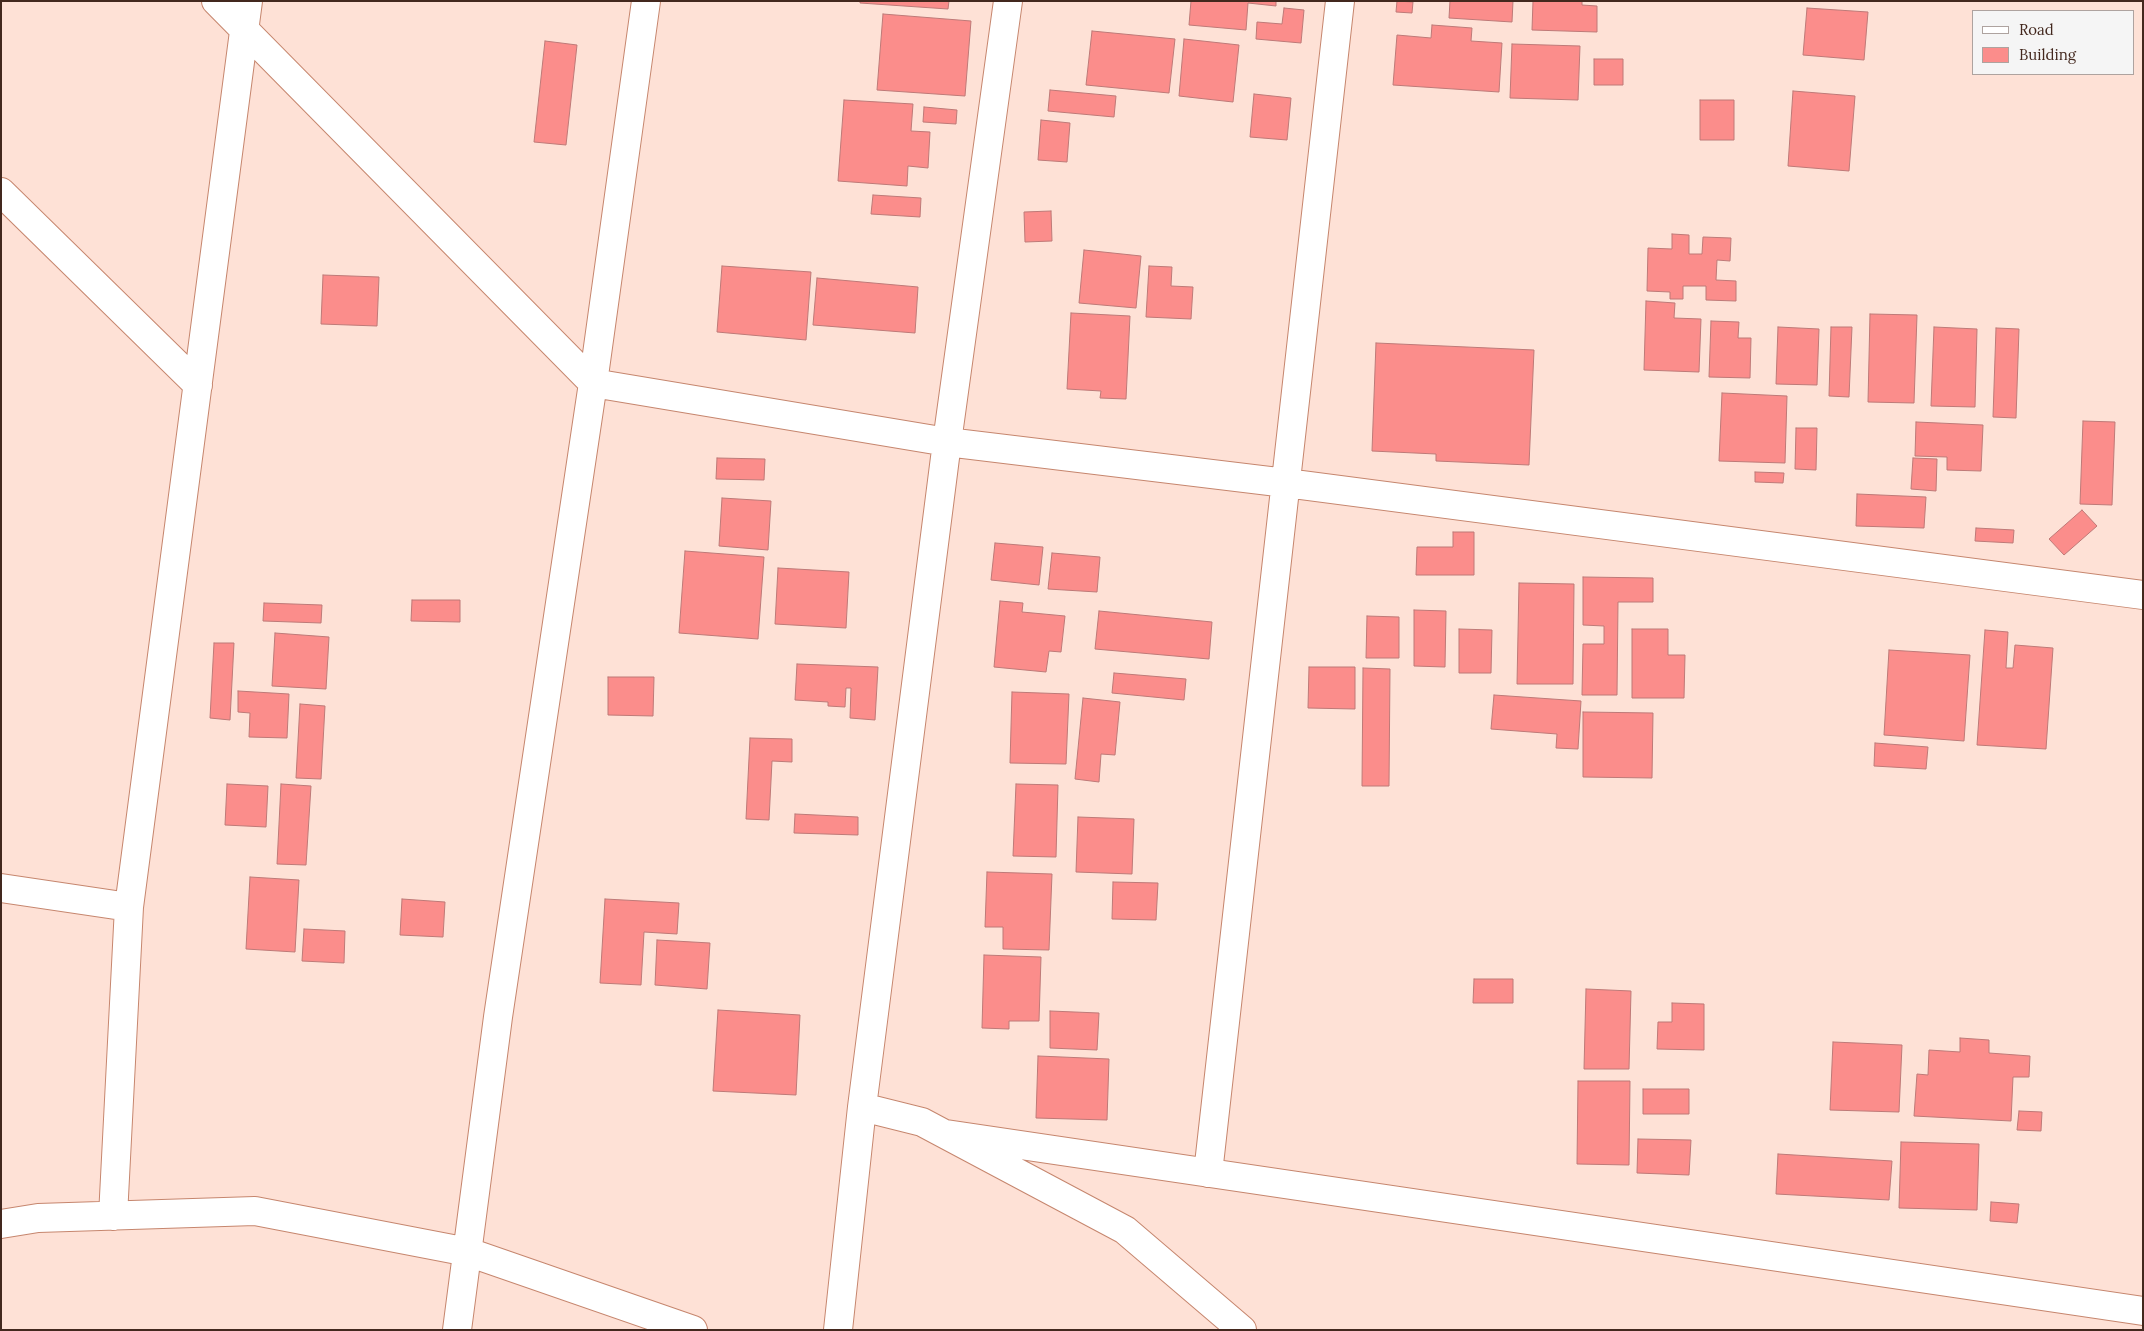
<!DOCTYPE html>
<style>
body{margin:0}
#map{position:relative;width:2144px;height:1331px;overflow:hidden;background:#fee1d6;font-family:Lora,serif}
canvas{display:block}
.frame{position:absolute;inset:0;border:2px solid #43281e;pointer-events:none}
.legend{position:absolute;left:1972px;top:10px;width:162px;height:65px;box-sizing:border-box;background:#f5f5f5;border:1px solid #aea39f;margin:0;padding:6px 9px;list-style:none;font-size:15px;color:#43281e}
.legend li{display:flex;align-items:center;gap:10px;height:25px}
.legend b{width:25px;border:1px solid #aea39f}
</style>
<div id="map">
<canvas width="2144" height="1331"></canvas>
<div class="frame"></div>
<ul class="legend">
<li><b style="height:6px;background:#fff"></b>Road</li>
<li><b style="height:14px;background:#fb8d8b"></b>Building</li>
</ul>
</div>
<script>
const ctx = document.querySelector('canvas').getContext('2d');
ctx.lineJoin = 'round';
function fill(path, color) {
  ctx.fillStyle = color;
  ctx.fill(path, 'evenodd');
}
function shape(rows) {
  const path = new Path2D();
  for (const r of rows) {
    path.moveTo(r[0], r[1]);
    for (let i = 2; i < r.length; i += 2) path.lineTo(r[i], r[i + 1]);
  }
  return path;
}
function trace(path, color, width, dash) {
  ctx.strokeStyle = color;
  ctx.lineWidth = width;
  ctx.lineCap = dash ? 'butt' : 'round';
  ctx.setLineDash(dash || []);
  ctx.stroke(path);
}
const building = shape([
 [860,1,949,1,948,9,860,3,860,1],
 [1191,1,1276,1,1276,6,1248,3,1246,30,1189,25,1191,1],
 [1397,1,1413,2,1412,13,1396,12,1397,1],
 [1450,1,1513,1,1512,22,1449,18,1450,1],
 [1533,1,1582,1,1582,5,1597,6,1597,32,1532,30,1533,1],
 [1284,8,1304,10,1301,43,1256,39,1257,22,1282,24,1284,8],
 [1807,8,1868,12,1864,60,1803,55,1807,8],
 [883,14,971,21,965,96,877,90,883,14],
 [1432,25,1472,28,1471,41,1502,43,1499,92,1393,85,1397,35,1431,38,1432,25],
 [1092,31,1175,39,1169,93,1086,85,1092,31],
 [1184,39,1239,45,1233,102,1179,96,1184,39],
 [545,41,577,45,566,145,534,142,545,41],
 [1512,44,1580,46,1578,100,1510,98,1512,44],
 [1594,59,1623,59,1623,85,1594,85,1594,59],
 [1050,90,1116,96,1114,117,1048,111,1050,90],
 [1793,91,1855,96,1849,171,1788,166,1793,91],
 [1254,94,1291,98,1287,140,1250,137,1254,94],
 [844,100,913,104,911,131,930,132,928,168,908,166,907,186,838,181,844,100],
 [1700,100,1734,100,1734,140,1700,140,1700,100],
 [924,107,957,110,956,124,923,122,924,107],
 [1041,120,1070,123,1067,162,1038,160,1041,120],
 [873,195,921,198,920,217,871,214,873,195],
 [1051,211,1052,241,1025,242,1024,212,1051,211],
 [1672,234,1689,235,1689,254,1702,254,1703,237,1731,238,1730,261,1717,260,1716,280,1736,281,1736,301,1706,300,1706,286,1683,286,1683,299,1670,299,1670,292,1647,291,1648,248,1672,249,1672,234],
 [1084,250,1141,256,1136,308,1079,303,1084,250],
 [722,266,811,272,806,340,717,332,722,266],
 [1149,266,1172,267,1171,286,1193,287,1191,319,1146,317,1149,266],
 [323,275,379,277,377,326,321,324,323,275],
 [817,278,918,287,915,333,813,325,817,278],
 [1646,301,1675,303,1674,318,1701,319,1699,372,1644,370,1646,301],
 [1071,313,1130,316,1126,399,1100,398,1101,391,1067,389,1071,313],
 [1870,314,1917,315,1914,403,1868,402,1870,314],
 [1711,321,1739,322,1738,338,1751,338,1750,378,1709,377,1711,321],
 [1778,327,1819,329,1817,385,1776,384,1778,327],
 [1831,327,1852,327,1849,397,1829,396,1831,327],
 [1934,327,1977,329,1975,407,1931,406,1934,327],
 [1996,328,2019,329,2016,418,1993,417,1996,328],
 [1376,343,1534,350,1529,465,1436,461,1436,454,1372,451,1376,343],
 [1722,393,1787,396,1785,463,1719,461,1722,393],
 [2083,421,2115,422,2112,505,2080,504,2083,421],
 [1916,422,1983,425,1981,471,1947,470,1947,457,1915,456,1916,422],
 [1796,428,1817,428,1816,470,1795,469,1796,428],
 [717,458,765,459,764,480,716,479,717,458],
 [1913,458,1937,459,1936,491,1911,489,1913,458],
 [1755,472,1784,473,1783,483,1755,482,1755,472],
 [1857,494,1926,497,1924,528,1856,526,1857,494],
 [722,498,771,501,768,550,719,546,722,498],
 [2082,510,2097,526,2064,555,2049,539,2082,510],
 [1976,528,2014,530,2013,543,1975,541,1976,528],
 [1453,532,1474,532,1474,575,1416,575,1417,547,1453,547,1453,532],
 [995,543,1043,547,1039,585,991,580,995,543],
 [685,551,764,557,758,639,679,633,685,551],
 [1052,553,1100,557,1097,592,1048,589,1052,553],
 [778,568,849,572,846,628,775,624,778,568],
 [1583,577,1653,578,1653,602,1618,602,1617,695,1582,695,1583,644,1604,644,1604,626,1583,625,1583,577],
 [1519,583,1574,584,1573,684,1517,684,1519,583],
 [412,600,460,600,460,622,411,621,412,600],
 [1000,601,1023,603,1022,612,1065,616,1061,652,1049,651,1046,672,994,667,1000,601],
 [264,603,322,605,321,623,263,621,264,603],
 [1414,610,1446,611,1445,667,1414,666,1414,610],
 [1099,611,1212,622,1209,659,1095,649,1099,611],
 [1367,616,1399,617,1399,658,1366,658,1367,616],
 [1459,629,1492,630,1491,673,1459,673,1459,629],
 [1632,629,1668,629,1668,655,1685,655,1684,698,1632,698,1632,629],
 [1985,630,2008,632,2006,668,2013,668,2015,645,2053,648,2046,749,1977,745,1985,630],
 [275,633,329,637,326,689,272,686,275,633],
 [214,643,234,643,230,720,210,718,214,643],
 [1889,650,1970,655,1964,741,1884,735,1889,650],
 [797,664,878,667,875,720,850,718,851,688,846,688,845,707,828,706,828,702,795,700,797,664],
 [1309,667,1355,667,1355,709,1308,708,1309,667],
 [1363,668,1390,669,1389,786,1362,786,1363,668],
 [1114,673,1186,679,1184,700,1112,693,1114,673],
 [608,677,654,677,653,716,608,715,608,677],
 [238,691,289,694,287,738,249,737,250,713,238,712,238,691],
 [1012,692,1069,694,1066,764,1010,763,1012,692],
 [1494,695,1581,701,1578,749,1556,748,1557,734,1491,729,1494,695],
 [1083,698,1120,702,1115,755,1101,754,1099,782,1075,779,1083,698],
 [300,704,325,706,321,779,296,778,300,704],
 [1583,712,1653,713,1652,778,1583,777,1583,712],
 [750,738,792,739,792,762,772,761,769,820,746,819,750,738],
 [1875,743,1928,747,1926,769,1874,766,1875,743],
 [227,784,268,786,266,827,225,825,227,784],
 [281,784,311,786,306,865,277,864,281,784],
 [1016,784,1058,785,1056,857,1013,856,1016,784],
 [795,814,858,817,858,835,794,833,795,814],
 [1078,817,1134,819,1132,874,1076,872,1078,817],
 [987,872,1052,874,1049,950,1003,949,1003,927,985,927,987,872],
 [250,877,299,880,295,952,246,949,250,877],
 [1113,882,1158,883,1156,920,1112,919,1113,882],
 [402,899,445,902,443,937,400,935,402,899],
 [605,899,679,903,677,934,644,932,641,985,600,983,605,899],
 [304,929,345,931,344,963,302,961,304,929],
 [657,940,710,943,707,989,655,985,657,940],
 [984,955,1041,957,1039,1021,1009,1021,1009,1029,982,1028,984,955],
 [1474,979,1513,979,1513,1003,1473,1003,1474,979],
 [1586,989,1631,991,1629,1069,1584,1069,1586,989],
 [1672,1003,1704,1004,1704,1050,1657,1049,1658,1022,1672,1022,1672,1003],
 [718,1010,800,1015,796,1095,713,1091,718,1010],
 [1050,1011,1099,1013,1097,1050,1050,1048,1050,1011],
 [1960,1038,1989,1040,1989,1053,2030,1056,2029,1077,2013,1077,2011,1121,1914,1116,1917,1074,1928,1075,1929,1050,1960,1052,1960,1038],
 [1833,1042,1902,1045,1899,1112,1830,1110,1833,1042],
 [1038,1056,1109,1059,1107,1120,1036,1118,1038,1056],
 [1578,1081,1630,1081,1629,1165,1577,1164,1578,1081],
 [1643,1089,1689,1089,1689,1114,1643,1114,1643,1089],
 [2019,1111,2042,1112,2041,1131,2017,1130,2019,1111],
 [1638,1139,1691,1140,1689,1175,1637,1173,1638,1139],
 [1901,1142,1979,1144,1977,1210,1899,1208,1901,1142],
 [1778,1154,1892,1161,1889,1200,1776,1194,1778,1154],
 [1991,1202,2019,1204,2017,1223,1990,1221,1991,1202]
]);
const street = shape([
 [216,1,593,383,947,442,1286,483,2143,595],
 [1,192,198,385],
 [1,888,129,907],
 [862,1107,922,1122,1125,1230,1242,1330],
 [946,1134,2143,1311],
 [1208,1173,1340,1],
 [113,1216,129,907,248,1],
 [1,1224,38,1218,255,1211,468,1252,693,1330],
 [457,1330,498,1017,593,383,646,1],
 [838,1330,862,1107,947,442,1008,1]
]);
fill(building, '#fb8d8b');
trace(building, '#be7977', 1);
trace(street, '#c6866e', 30);
trace(street, '#fff', 28);
</script>
